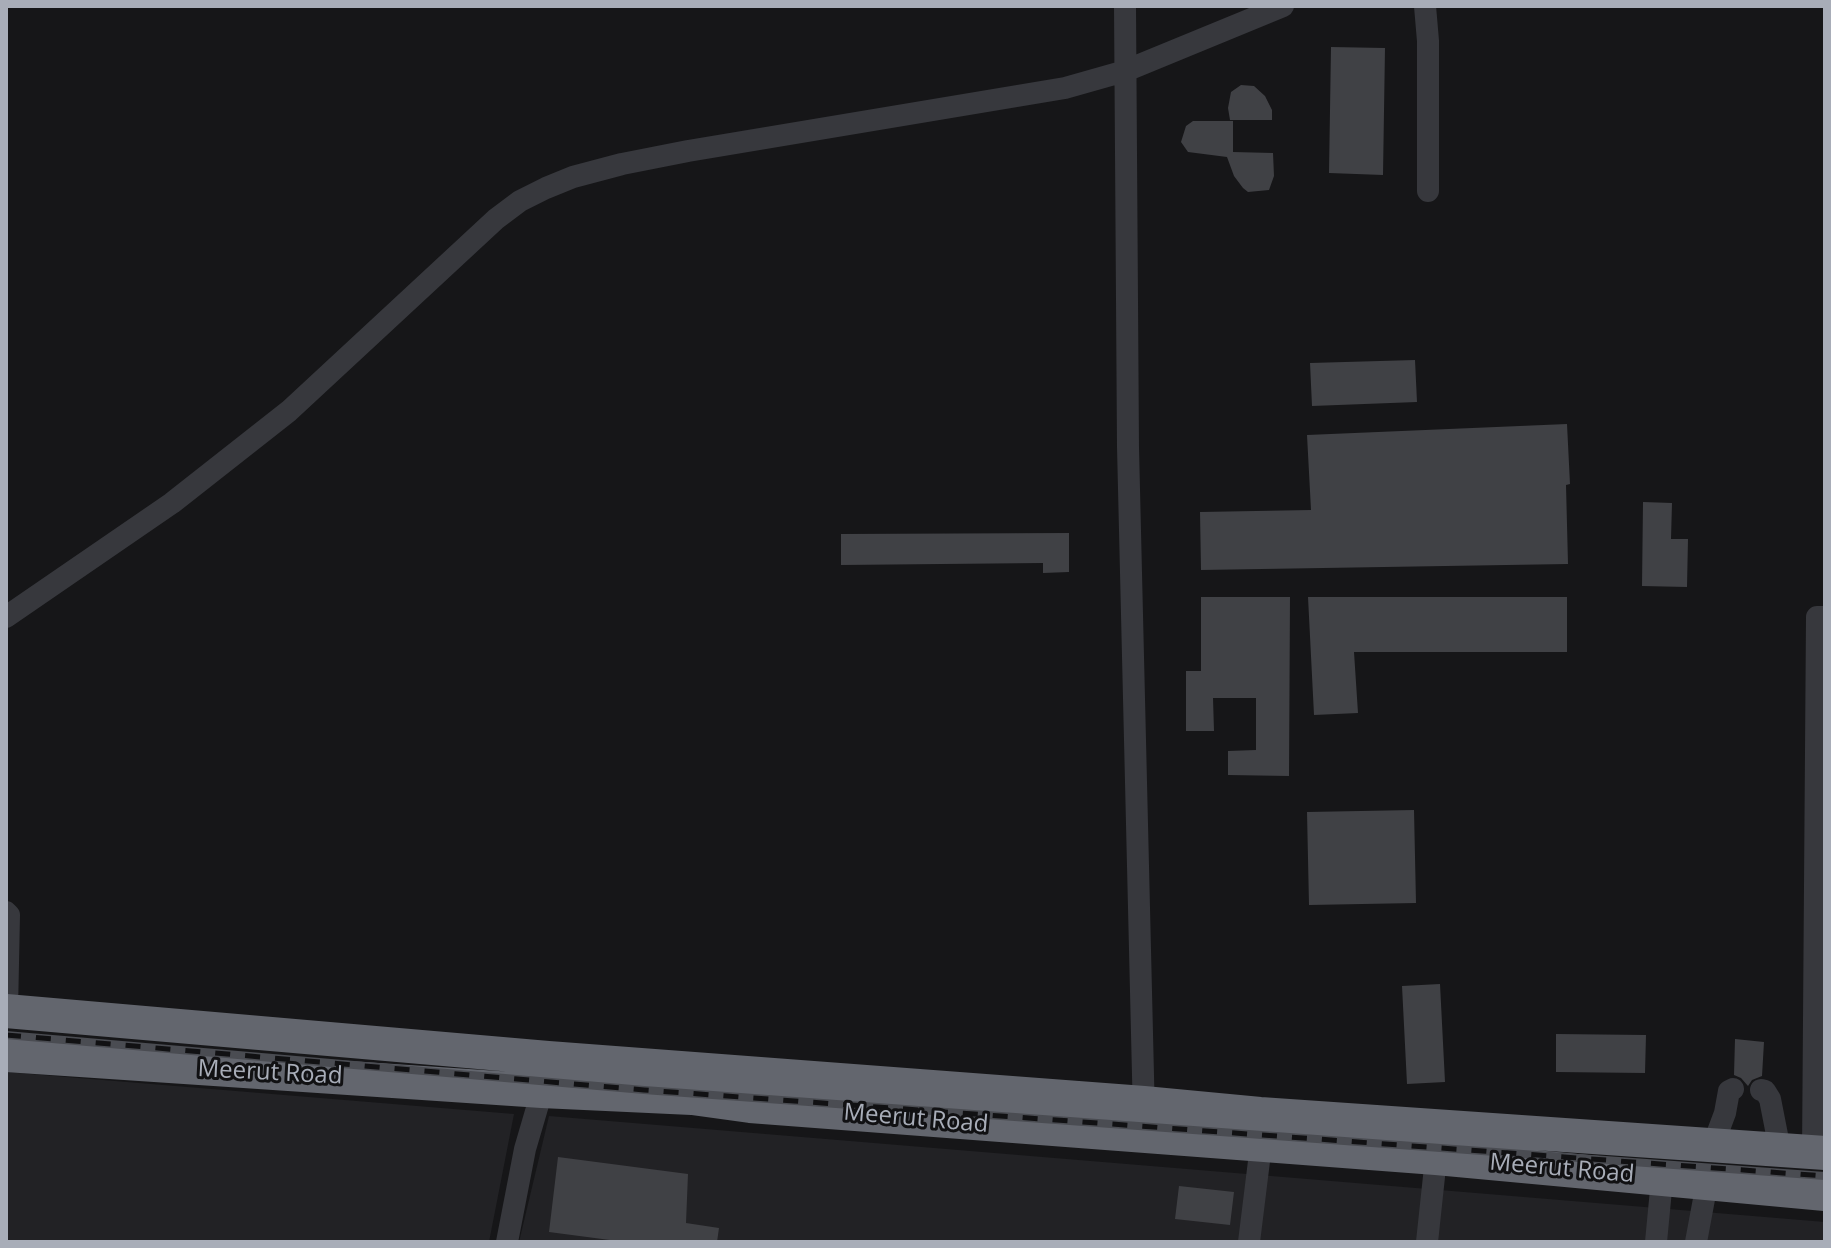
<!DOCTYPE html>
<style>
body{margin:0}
#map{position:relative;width:1831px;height:1248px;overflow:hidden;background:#161618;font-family:"Open Sans",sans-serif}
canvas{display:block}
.frame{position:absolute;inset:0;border:8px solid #a8adb8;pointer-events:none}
</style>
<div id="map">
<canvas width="1831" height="1248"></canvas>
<div class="frame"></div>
</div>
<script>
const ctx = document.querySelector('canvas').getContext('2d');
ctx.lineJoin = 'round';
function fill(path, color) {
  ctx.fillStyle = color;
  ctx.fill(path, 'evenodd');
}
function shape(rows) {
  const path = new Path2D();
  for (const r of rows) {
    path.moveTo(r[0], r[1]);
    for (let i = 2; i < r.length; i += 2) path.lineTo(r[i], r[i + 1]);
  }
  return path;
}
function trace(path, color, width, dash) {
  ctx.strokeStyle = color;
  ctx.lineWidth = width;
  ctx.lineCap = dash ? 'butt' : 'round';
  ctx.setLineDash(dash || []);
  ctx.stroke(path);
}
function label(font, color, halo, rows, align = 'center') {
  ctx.font = font + ' "Open Sans",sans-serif';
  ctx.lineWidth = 6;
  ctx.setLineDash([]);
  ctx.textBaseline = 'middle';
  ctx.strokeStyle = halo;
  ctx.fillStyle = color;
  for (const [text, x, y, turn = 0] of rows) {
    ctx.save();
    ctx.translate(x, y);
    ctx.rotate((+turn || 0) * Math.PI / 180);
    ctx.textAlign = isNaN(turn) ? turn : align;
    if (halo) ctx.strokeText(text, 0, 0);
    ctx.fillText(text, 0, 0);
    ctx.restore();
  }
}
const built = shape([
 [6,1072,514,1114,489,1242,6,1242],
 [549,1116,1825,1222,1825,1242,519,1242]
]);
const building = shape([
 [1331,47,1385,48,1383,175,1329,173],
 [1241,85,1254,86,1265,96,1272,110,1272,120,1230,120,1228,108,1231,92],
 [1193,121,1233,121,1233,152,1273,153,1274,176,1269,190,1248,192,1243,188,1234,176,1227,157,1188,152,1181,142,1186,126],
 [1415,360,1417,402,1312,406,1310,363],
 [1567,424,1570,484,1566,485,1568,564,1201,570,1200,512,1311,510,1307,435],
 [1643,502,1672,503,1671,539,1688,539,1687,587,1642,586],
 [1069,533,1069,572,1043,573,1043,563,841,565,841,534],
 [1201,597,1290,597,1289,776,1228,775,1228,751,1256,750,1256,698,1213,698,1214,731,1186,731,1186,671,1201,671],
 [1308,597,1567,597,1567,652,1354,652,1358,713,1314,715],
 [1414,810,1416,903,1309,905,1307,812],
 [1440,984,1445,1082,1407,1084,1402,986],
 [1556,1034,1646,1035,1645,1073,1556,1072],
 [1735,1039,1764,1042,1762,1076,1752,1080,1748,1086,1741,1078,1734,1075],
 [558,1157,688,1174,686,1223,719,1228,717,1242,625,1242,549,1232],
 [1179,1186,1234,1192,1230,1225,1175,1219]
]);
const minor = shape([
 [1125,6,1128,447,1144,1117],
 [1425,6,1428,41,1428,191],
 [6,617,172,503,289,411,496,219,520,201,546,188,573,177,622,164,688,151,1065,88,1125,71,1283,6],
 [6,912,9,915,7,1011],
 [1761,1090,1765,1091,1770,1099,1780,1150],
 [1713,1145,1725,1113,1729,1091,1733,1089],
 [1813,1152,1817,617,1825,617],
 [507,1242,525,1149,542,1091],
 [1249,1242,1261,1145],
 [1427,1242,1436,1158],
 [1656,1242,1662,1179],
 [1696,1242,1707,1183]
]);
const highway = shape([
 [6,1011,548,1058,1144,1103,1260,1114,1825,1153],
 [6,1055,542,1091,692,1098,750,1106,1436,1158,1825,1194]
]);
const rail = shape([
 [6,1035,644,1090,1825,1176]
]);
const streetNames = [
 ["Meerut Road",270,1073,3],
 ["Meerut Road",916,1119,5],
 ["Meerut Road",1562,1169,5]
];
fill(built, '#222225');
fill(building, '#404145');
trace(minor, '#37383d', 22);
trace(highway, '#63666e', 34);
trace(rail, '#4a4c52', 8);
trace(rail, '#111113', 5, [15]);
label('24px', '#a8adb8', '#111113', streetNames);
</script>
